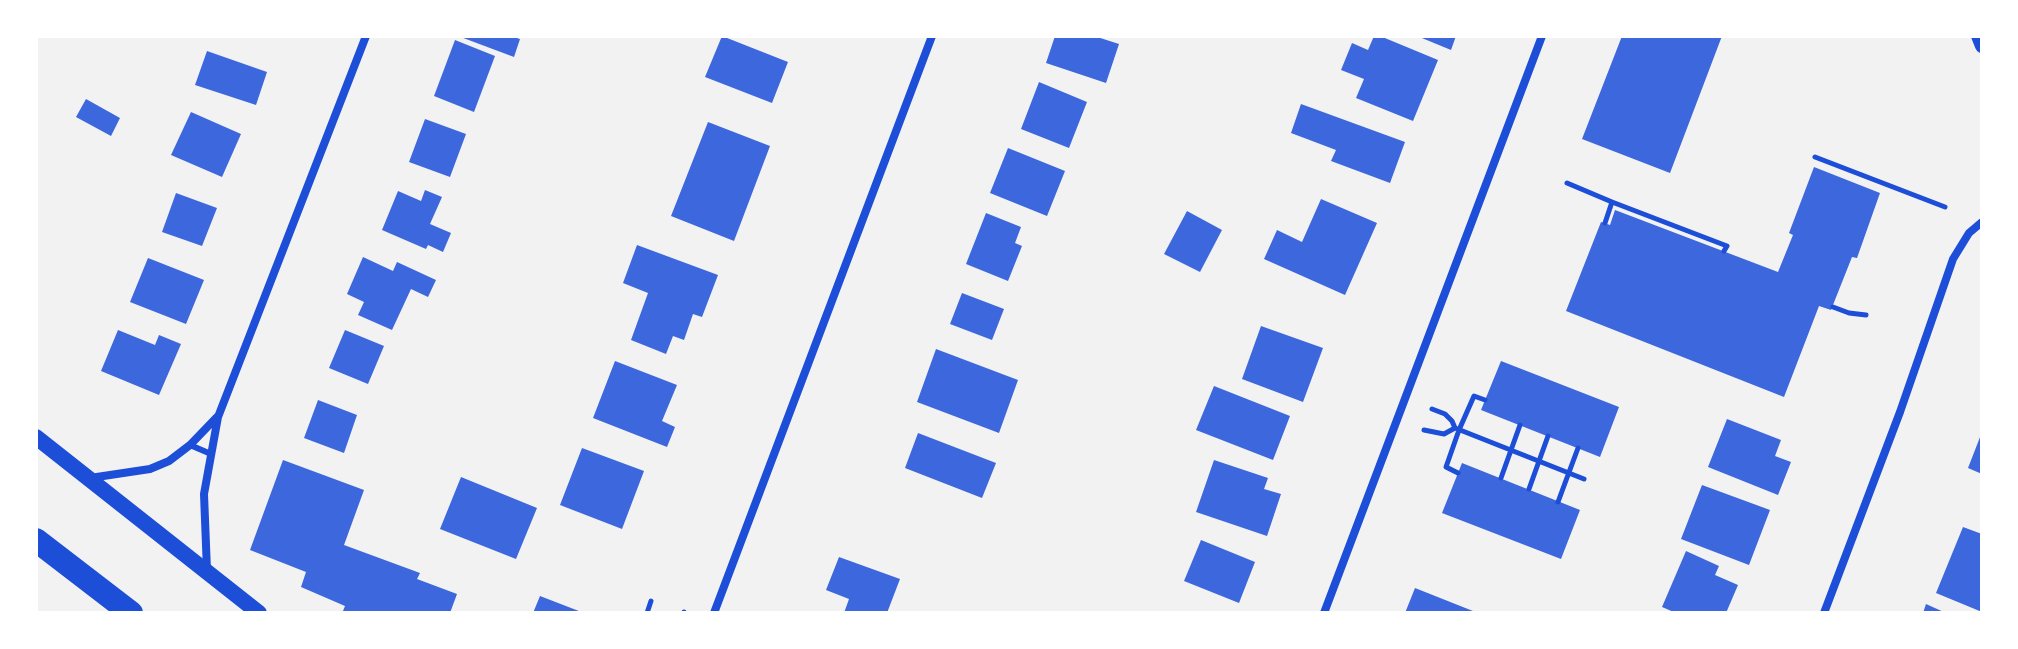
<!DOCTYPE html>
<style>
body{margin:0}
#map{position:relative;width:2018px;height:649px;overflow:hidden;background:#f2f2f2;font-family:"Noto Sans",sans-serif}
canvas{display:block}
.frame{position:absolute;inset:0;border:38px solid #fff;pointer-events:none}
</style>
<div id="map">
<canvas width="2018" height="649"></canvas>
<div class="frame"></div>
</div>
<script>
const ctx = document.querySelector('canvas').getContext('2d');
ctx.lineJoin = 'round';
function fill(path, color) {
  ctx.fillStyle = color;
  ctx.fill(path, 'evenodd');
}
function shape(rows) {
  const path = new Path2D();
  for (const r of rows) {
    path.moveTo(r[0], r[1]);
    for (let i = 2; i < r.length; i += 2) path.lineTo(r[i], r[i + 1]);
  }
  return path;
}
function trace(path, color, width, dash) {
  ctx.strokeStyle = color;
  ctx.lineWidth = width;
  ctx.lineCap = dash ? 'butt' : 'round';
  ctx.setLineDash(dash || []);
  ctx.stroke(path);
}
const building = shape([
 [458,36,511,36,520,39,514,57],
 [722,36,788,62,772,103,705,77],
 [1055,36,1094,36,1119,44,1106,83,1046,63],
 [1374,36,1380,36,1438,60,1413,121,1356,98,1364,79,1341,70,1352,43,1368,50],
 [1417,36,1456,36,1451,50],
 [1622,36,1722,36,1670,173,1582,139],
 [455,40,495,56,474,112,434,96],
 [207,51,267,72,256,105,195,85],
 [1039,82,1087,102,1069,148,1021,129],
 [86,99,120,118,111,136,76,117],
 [1301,104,1405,142,1390,183,1331,161,1336,150,1291,133],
 [191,112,241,134,222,177,171,155],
 [425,119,466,134,450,177,409,162],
 [708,122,770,146,734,241,671,216],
 [1008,148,1065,171,1047,216,990,193],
 [1814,167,1880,193,1857,258,1852,257,1831,310,1819,306,1784,397,1566,311,1601,222,1610,225,1615,210,1778,272,1793,235,1789,233],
 [425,190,442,197,430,224,451,233,443,252,428,245,426,249,382,230,398,191,421,201],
 [176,193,217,208,202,246,162,232],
 [1321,199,1377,223,1345,295,1264,259,1277,230,1302,242],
 [1187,211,1222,230,1200,272,1164,254],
 [986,213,1021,227,1015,243,1022,246,1008,281,966,264],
 [637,245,718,275,702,317,693,314,684,340,673,336,666,354,631,340,648,293,623,283],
 [363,257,393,271,397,262,436,280,428,297,411,289,392,330,358,315,364,302,347,294],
 [148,258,204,280,186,324,130,302],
 [962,293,1004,309,992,340,950,324],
 [1261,326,1323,348,1303,402,1242,379],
 [118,330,155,345,159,335,181,344,159,395,101,371],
 [345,330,384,346,368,384,329,368],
 [936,349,1018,380,999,433,917,402],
 [615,361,677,385,662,421,675,427,667,447,593,418],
 [1501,361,1619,407,1600,457,1481,410],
 [1214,386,1290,416,1273,460,1196,430],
 [318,400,357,415,344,453,304,438],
 [1727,419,1781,440,1775,456,1791,462,1778,495,1708,467],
 [1982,432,1982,474,1968,468],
 [918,433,996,463,982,498,905,468],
 [582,448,644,471,622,529,560,505],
 [283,460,364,490,344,545,420,573,417,579,457,594,450,613,348,613,343,611,345,606,301,587,306,572,250,550],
 [1214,460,1268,478,1264,489,1281,494,1267,536,1196,512],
 [1462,463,1580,510,1561,559,1442,513],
 [461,477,537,508,516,559,440,529],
 [1702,485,1770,510,1749,565,1681,539],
 [1963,527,1982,534,1982,612,1936,593],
 [1201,540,1255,562,1239,603,1184,581],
 [1686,551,1719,566,1715,575,1738,585,1726,613,1676,613,1662,607],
 [839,557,900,579,887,613,844,613,849,599,826,590],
 [1415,588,1478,613,1405,613],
 [540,596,584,613,533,613],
 [1926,604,1946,613,1923,613]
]);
const path = shape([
 [1815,157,1945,207],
 [1567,183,1612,202],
 [1605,223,1612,202,1727,246,1724,251],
 [1833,307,1849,313,1866,315],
 [1432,409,1445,414,1452,421,1455,428],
 [1424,430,1444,434,1455,428,1584,479],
 [1458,473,1446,467,1459,430,1474,396,1485,400],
 [1501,478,1520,425],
 [1529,489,1548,436],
 [1558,502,1578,448],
 [647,613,651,601],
 [684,613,684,612]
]);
const service = shape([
 [190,445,211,454]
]);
const minor = shape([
 [90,478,150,469,169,461,190,445,217,417],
 [207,571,204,494,218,417,366,36],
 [714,613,932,36],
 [1324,613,1542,36],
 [1824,613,1900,412,1953,259,1969,233,1982,222]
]);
const tertiary = shape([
 [1978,36,1982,46]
]);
const secondary = shape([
 [36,437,259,613]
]);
const motorway = shape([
 [36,540,131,613]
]);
fill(building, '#3d67dc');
trace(path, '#1d4ed8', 5);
trace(service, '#1d4ed8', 6);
trace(minor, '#1d4ed8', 8);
trace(tertiary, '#1d4ed8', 14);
trace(secondary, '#1d4ed8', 16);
trace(motorway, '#1d4ed8', 24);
</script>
